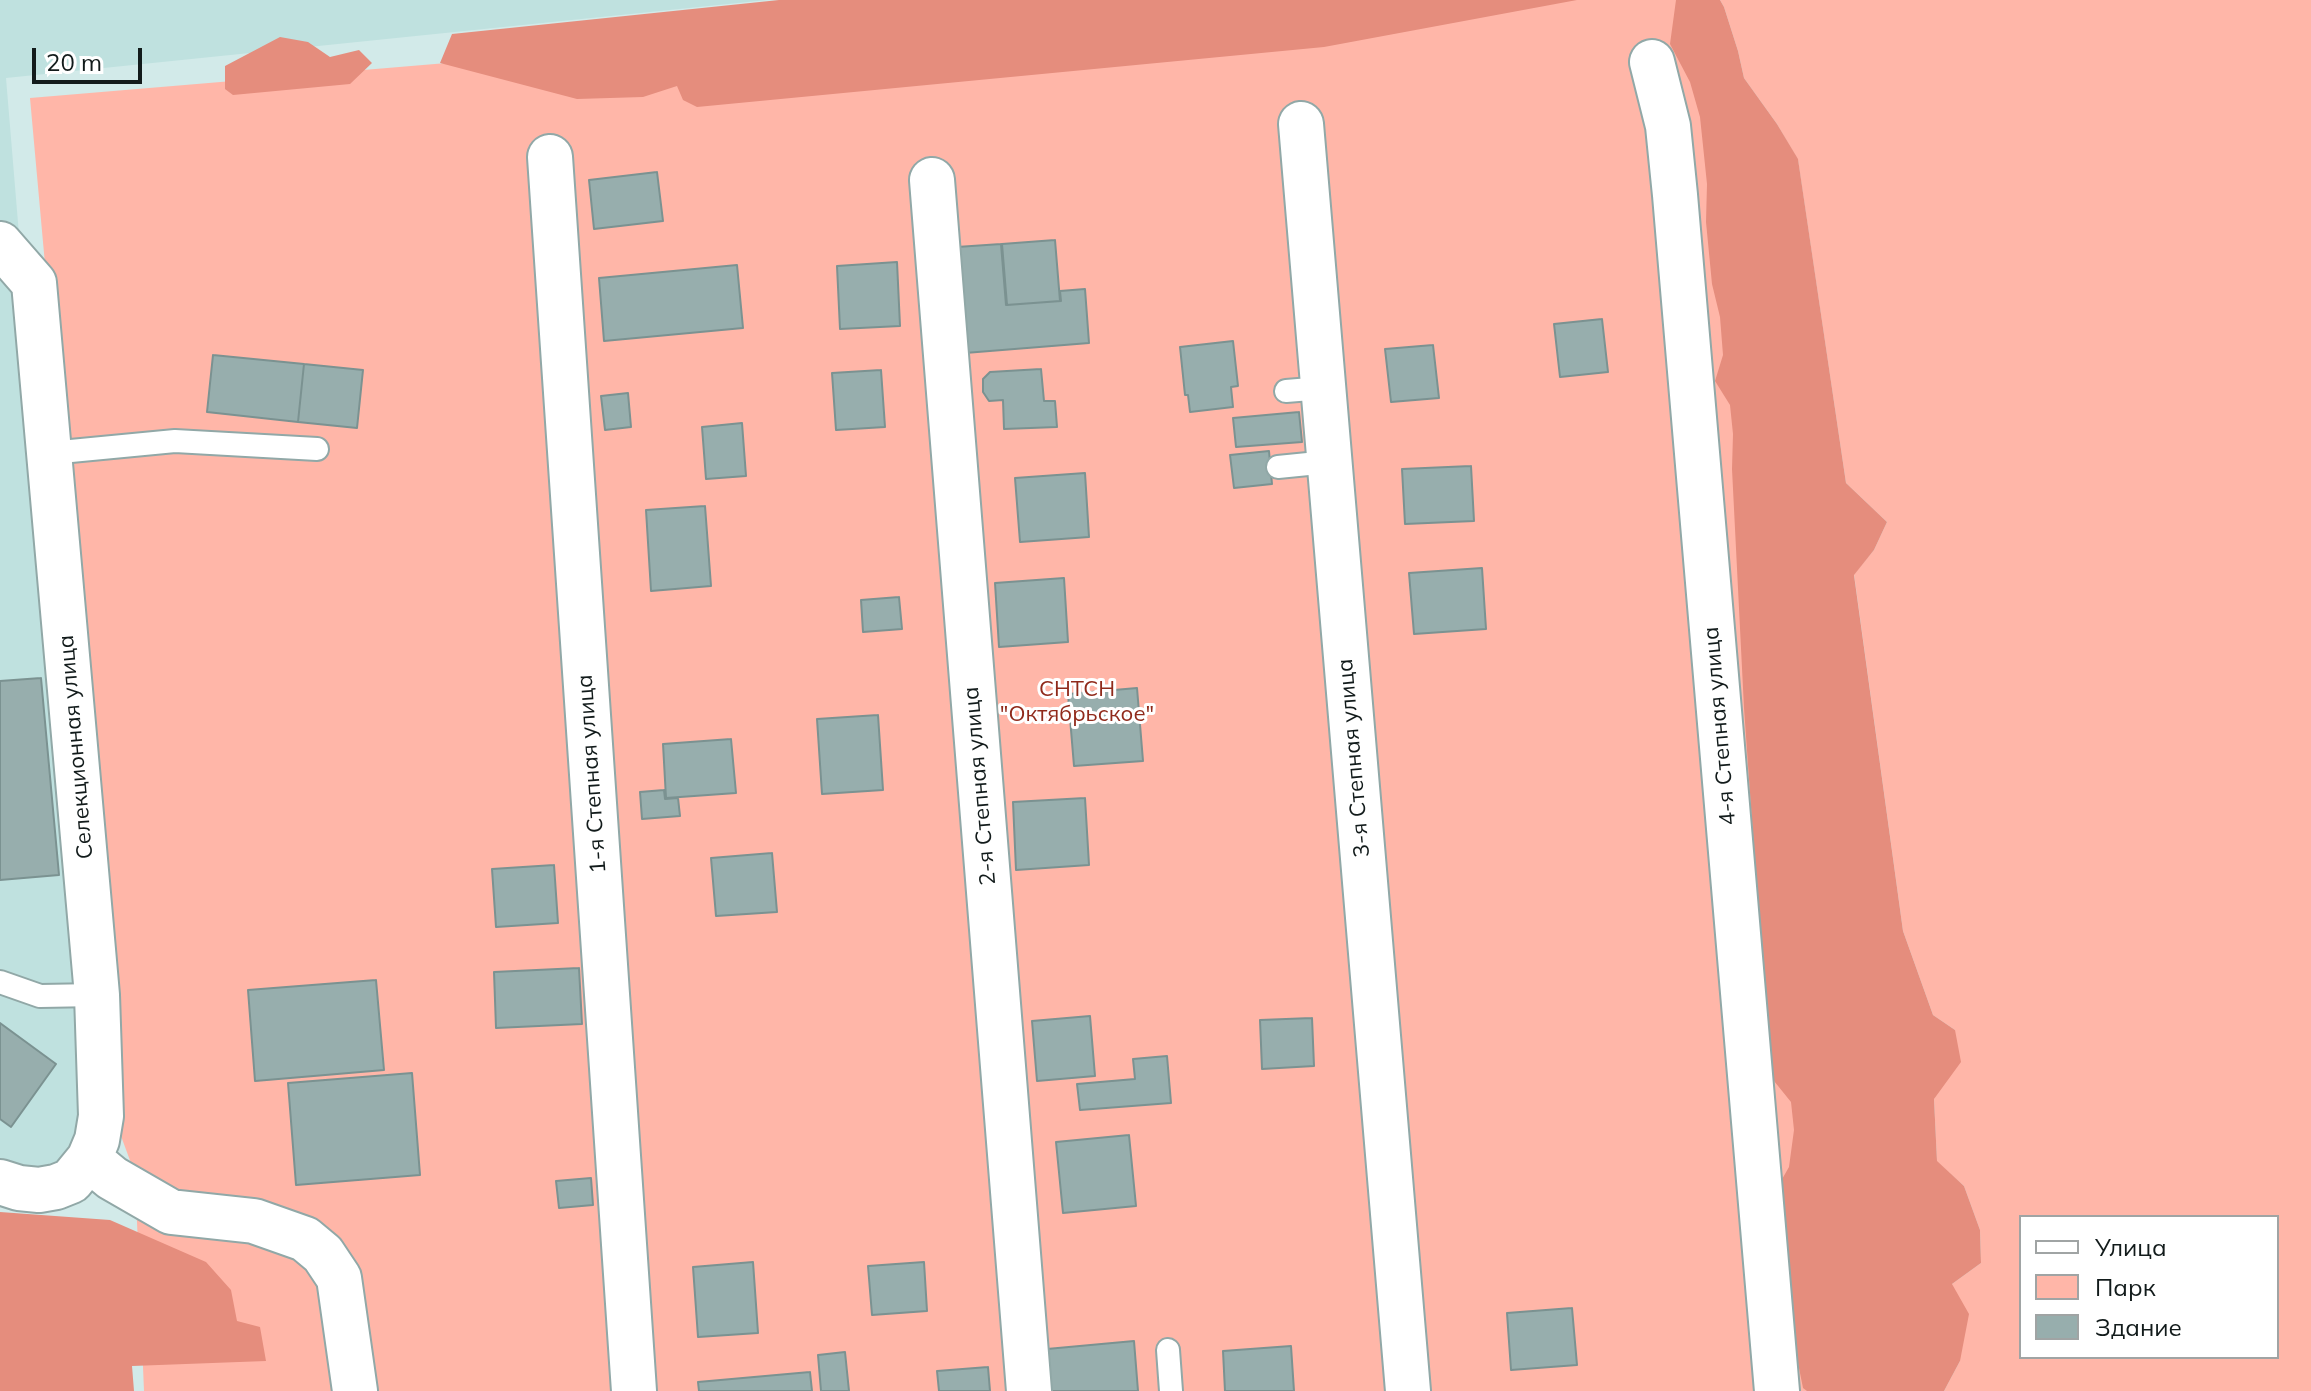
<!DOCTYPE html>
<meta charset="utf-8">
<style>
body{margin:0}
#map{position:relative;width:2311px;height:1391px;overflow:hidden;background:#d2eae9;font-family:Mulish,sans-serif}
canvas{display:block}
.legend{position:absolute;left:2019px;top:1215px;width:260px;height:144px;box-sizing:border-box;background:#fff;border:2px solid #a0a4a4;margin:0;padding:10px 14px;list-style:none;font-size:24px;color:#121b1b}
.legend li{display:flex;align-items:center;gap:16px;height:40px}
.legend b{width:40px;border:2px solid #a0a4a4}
.scale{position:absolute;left:32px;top:48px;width:110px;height:36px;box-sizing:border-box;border:4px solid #121b1b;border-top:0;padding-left:10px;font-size:24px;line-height:28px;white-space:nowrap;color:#121b1b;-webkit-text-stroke:6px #fff;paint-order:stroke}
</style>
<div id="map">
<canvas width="2311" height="1391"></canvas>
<ul class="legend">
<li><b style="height:10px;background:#fff"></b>Улица</li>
<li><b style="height:22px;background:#ffb6a8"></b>Парк</li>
<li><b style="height:22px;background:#97aead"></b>Здание</li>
</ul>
<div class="scale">20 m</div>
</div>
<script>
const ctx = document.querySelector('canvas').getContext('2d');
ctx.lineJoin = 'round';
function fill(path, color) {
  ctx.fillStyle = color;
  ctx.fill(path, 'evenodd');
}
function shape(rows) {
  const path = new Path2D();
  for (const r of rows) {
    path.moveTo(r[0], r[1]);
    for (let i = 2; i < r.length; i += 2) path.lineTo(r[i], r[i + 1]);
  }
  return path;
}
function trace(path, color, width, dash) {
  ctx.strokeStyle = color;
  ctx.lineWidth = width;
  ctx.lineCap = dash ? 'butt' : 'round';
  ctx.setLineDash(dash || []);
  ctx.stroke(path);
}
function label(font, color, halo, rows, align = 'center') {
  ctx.font = font + ' Mulish,sans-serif';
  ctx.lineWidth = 6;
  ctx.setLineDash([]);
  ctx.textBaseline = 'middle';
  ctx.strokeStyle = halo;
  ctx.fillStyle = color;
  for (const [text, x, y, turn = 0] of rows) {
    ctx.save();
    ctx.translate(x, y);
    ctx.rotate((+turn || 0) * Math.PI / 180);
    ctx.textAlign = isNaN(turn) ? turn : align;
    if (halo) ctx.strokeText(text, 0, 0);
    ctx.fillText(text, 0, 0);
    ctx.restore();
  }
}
const built = shape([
 [0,0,767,0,6,78,92,1114,55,1177,0,1172]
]);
const green = shape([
 [1197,0,1688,0,1849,1391,144,1391,135,1174,114,1117,111,995,30,98],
 [1720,0,2311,0,2311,1391,1944,1391,1960,1361,1952,1284,1981,1263,1980,1230,1964,1186,1937,1162,1934,1099,1955,1030,1933,1015,1903,931,1854,574,1874,550,1887,522,1846,483,1798,160,1777,124,1744,78,1738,51,1724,7],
 [2021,1217,2277,1217,2277,1357,2021,1357]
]);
const forest = shape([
 [779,0,1577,0,1324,47,697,107,683,100,677,86,643,97,577,99,440,63,452,34],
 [1676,0,1720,0,1724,7,1738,51,1744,78,1777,124,1798,159,1846,483,1887,522,1874,550,1854,575,1903,931,1933,1015,1955,1030,1961,1062,1934,1099,1937,1161,1964,1186,1980,1230,1981,1263,1952,1284,1969,1314,1960,1361,1944,1391,1807,1391,1803,1388,1792,1333,1773,1195,1789,1167,1794,1130,1791,1102,1770,1076,1744,708,1732,469,1733,434,1730,405,1715,381,1723,355,1720,317,1712,284,1706,222,1707,184,1700,117,1690,82,1670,44],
 [280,37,308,42,330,57,359,50,372,63,350,84,233,95,225,89,225,66],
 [0,1212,110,1220,206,1262,231,1290,237,1321,260,1327,266,1361,132,1366,134,1391,0,1391]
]);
const building = shape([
 [657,172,663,221,594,229,589,180,657,172],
 [1055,240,1060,301,1007,305,1002,244,1055,240],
 [1001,244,1006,305,1061,301,1060,291,1085,289,1089,343,965,353,957,247,1001,244],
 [897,262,900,326,840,329,837,266,897,262],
 [737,265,743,328,604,341,599,278,737,265],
 [1602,319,1608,372,1560,377,1554,324,1602,319],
 [1233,341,1238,386,1231,387,1233,407,1190,412,1188,395,1185,395,1180,347,1233,341],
 [1433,345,1439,398,1391,402,1385,349,1433,345],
 [213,355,304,364,298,422,207,412,213,355],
 [304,364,363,370,357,428,298,422,304,364],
 [1041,369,1044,401,1055,401,1057,427,1004,429,1003,400,989,401,983,392,983,379,990,372,1041,369],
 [881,370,885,427,836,430,832,373,881,370],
 [628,393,631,427,605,430,601,396,628,393],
 [1299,412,1302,442,1236,447,1233,418,1299,412],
 [742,423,746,476,706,479,702,427,742,423],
 [1269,451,1272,484,1234,488,1230,455,1269,451],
 [1471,466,1474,521,1405,524,1402,469,1471,466],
 [1085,473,1089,537,1020,542,1015,478,1085,473],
 [705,506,711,586,651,591,646,510,705,506],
 [1482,568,1486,629,1414,634,1409,573,1482,568],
 [1064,578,1068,642,999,647,995,583,1064,578],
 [899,597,902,629,863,632,861,600,899,597],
 [41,678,59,875,0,880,0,681,41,678],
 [1137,688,1143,761,1074,766,1068,694,1137,688],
 [878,715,883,790,822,794,817,719,878,715],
 [731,739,736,793,666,798,663,744,731,739],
 [664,790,665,799,678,798,680,816,642,819,640,792,664,790],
 [1085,798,1089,865,1016,870,1013,802,1085,798],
 [772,853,777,912,716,916,711,858,772,853],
 [554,865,558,923,496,927,492,869,554,865],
 [579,968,582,1024,496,1028,494,972,579,968],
 [376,980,384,1070,255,1081,248,990,376,980],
 [1090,1016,1095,1076,1037,1081,1032,1021,1090,1016],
 [1312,1018,1314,1066,1262,1069,1260,1020,1312,1018],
 [0,1023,56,1064,11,1127,0,1119,0,1023],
 [1167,1056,1171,1103,1080,1110,1077,1084,1135,1079,1133,1059,1167,1056],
 [412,1073,420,1175,296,1185,288,1083,412,1073],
 [1129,1135,1136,1206,1063,1213,1056,1142,1129,1135],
 [591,1178,593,1205,559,1208,556,1181,591,1178],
 [753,1262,758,1333,698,1337,693,1267,753,1262],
 [924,1262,927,1311,872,1315,868,1266,924,1262],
 [1572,1308,1577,1365,1511,1370,1507,1313,1572,1308],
 [1134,1341,1138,1391,1051,1391,1047,1349,1134,1341],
 [1291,1346,1294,1391,1225,1391,1223,1351,1291,1346],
 [845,1352,849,1391,821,1391,818,1355,845,1352],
 [988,1367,990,1391,939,1391,937,1371,988,1367],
 [810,1372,812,1391,699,1391,698,1382,810,1372]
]);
const service = shape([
 [1286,391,1323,388],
 [50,453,175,441,317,449],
 [1278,467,1328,462],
 [0,982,40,996,97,995],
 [1168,1350,1171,1391]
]);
const minor = shape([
 [1652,62,1668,126,1675,195,1777,1391],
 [1301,124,1408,1391],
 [550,157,634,1391],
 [932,180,1029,1391],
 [0,244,34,283,97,995,101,1116,97,1140,89,1159,71,1181,56,1187,39,1190,19,1188,0,1182],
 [89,1159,112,1178,171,1212,254,1221,305,1239,323,1254,339,1278,355,1391]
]);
const parkNames = [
 ["СНТСН",1077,689],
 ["\"Октябрьское\"",1077,714]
];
const streetNames = [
 ["4-я Степная улица",1720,726,-95],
 ["Селекционная улица",76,747,-95],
 ["3-я Степная улица",1354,758,-95],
 ["1-я Степная улица",592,774,-94],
 ["2-я Степная улица",980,786,-95]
];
fill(built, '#bfe1df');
fill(green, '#ffb6a8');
fill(forest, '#e58d7d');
fill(building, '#97aead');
trace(building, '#7b9291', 2);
trace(service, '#91a8a7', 26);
trace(minor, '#91a8a7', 48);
trace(service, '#fff', 22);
trace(minor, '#fff', 44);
label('22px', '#902a1b', '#fff', parkNames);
label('22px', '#121b1b', '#fff', streetNames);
</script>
